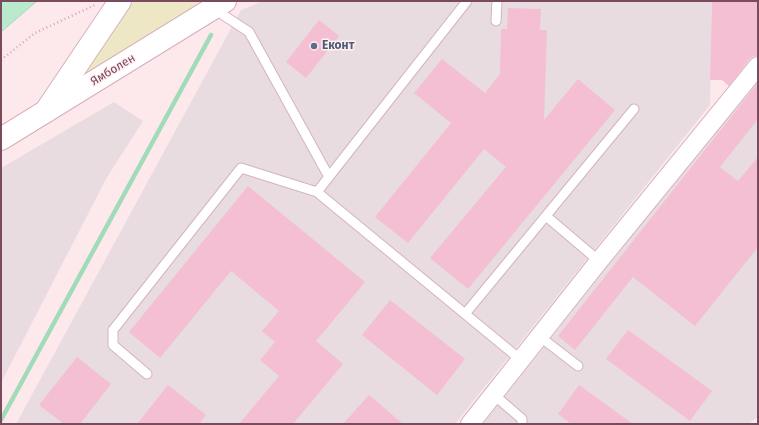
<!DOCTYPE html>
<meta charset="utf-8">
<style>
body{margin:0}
#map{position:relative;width:759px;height:425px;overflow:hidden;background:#fde9ec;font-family:"Fira Sans",sans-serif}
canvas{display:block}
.frame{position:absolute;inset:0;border:2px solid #7a4a5d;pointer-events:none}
</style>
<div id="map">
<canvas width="759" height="425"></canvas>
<div class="frame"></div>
</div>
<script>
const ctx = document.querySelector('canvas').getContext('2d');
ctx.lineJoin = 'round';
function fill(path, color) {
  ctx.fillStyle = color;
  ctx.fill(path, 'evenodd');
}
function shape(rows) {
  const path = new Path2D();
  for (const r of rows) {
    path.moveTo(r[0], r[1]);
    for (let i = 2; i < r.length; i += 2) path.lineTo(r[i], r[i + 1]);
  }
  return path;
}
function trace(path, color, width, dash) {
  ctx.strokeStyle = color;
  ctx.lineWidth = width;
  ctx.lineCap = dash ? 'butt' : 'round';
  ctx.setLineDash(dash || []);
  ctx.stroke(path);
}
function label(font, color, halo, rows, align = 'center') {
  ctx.font = font + ' "Fira Sans",sans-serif';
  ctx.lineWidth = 3;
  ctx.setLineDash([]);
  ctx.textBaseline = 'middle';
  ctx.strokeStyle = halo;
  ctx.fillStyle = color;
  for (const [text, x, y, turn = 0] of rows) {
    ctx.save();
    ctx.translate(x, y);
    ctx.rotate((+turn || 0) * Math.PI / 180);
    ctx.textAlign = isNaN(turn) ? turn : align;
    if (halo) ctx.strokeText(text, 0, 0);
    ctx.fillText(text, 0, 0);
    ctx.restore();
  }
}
const industrial = shape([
 [263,1,712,1,710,105,455,424,16,424,241,10],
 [758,77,758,417,748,424,483,424],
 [114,102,143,121,106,179,1,383,1,168]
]);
const green = shape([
 [134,1,201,2,81,77]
]);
const water = shape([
 [1,1,37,1,1,32,1,1]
]);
const stream = shape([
 [1,420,211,35]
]);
const building = shape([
 [712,1,758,1,758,56,754,56,750,59,729,86,722,80,710,80],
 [508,8,541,9,540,30,547,30,544,120,578,79,615,110,468,289,430,258,506,167,484,149,408,243,375,217,451,123,414,93,442,59,485,93,500,74,501,29,507,29],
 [319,20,339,36,306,78,286,62],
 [757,84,757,86,758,84,758,119,720,167,738,181,758,157,758,247,695,326,633,277,575,350,558,336],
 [248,186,365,282,316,341,343,364,293,424,239,424,279,376,260,360,275,342,262,331,279,311,231,271,160,358,129,332],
 [390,300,465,359,437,395,362,335],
 [628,330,712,391,690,421,606,359],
 [77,357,111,384,80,424,64,424,39,405],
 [168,385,206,415,199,424,137,424],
 [579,385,633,424,571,424,558,414],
 [369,395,403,424,343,424]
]);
const path = shape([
 [1,60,35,33,95,5]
]);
const service = shape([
 [214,9,249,32,329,177],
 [496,21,497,1],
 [317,192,467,1],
 [546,216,599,261],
 [465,314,634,109],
 [539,336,578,366],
 [147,374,113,345,113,330,241,168,317,192,521,360],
 [493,394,522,419,522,424]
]);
const minor = shape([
 [470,424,599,261,758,66]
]);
const tertiary = shape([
 [46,111,120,1]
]);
const secondary = shape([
 [1,139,225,1]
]);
const markers = [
 [314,46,4,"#5c6f8a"]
];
const serviceNames = [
 ["Еконт",322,46]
];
const streetNames = [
 ["Ямболен",113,70,-31]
];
fill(industrial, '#e9dce0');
fill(green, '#ede7c5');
fill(water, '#bbe9cd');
trace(water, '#a1dbb9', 1);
trace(stream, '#a1dbb9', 4.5);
fill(building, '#f4bfd2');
trace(service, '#d5b3bd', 11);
trace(minor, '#d5b3bd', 20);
trace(tertiary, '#d5b3bd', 24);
trace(secondary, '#d7acba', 24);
trace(path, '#daa1b6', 2.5, [1, 3]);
trace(service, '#fff', 9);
trace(minor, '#fff', 18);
trace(tertiary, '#fff', 22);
trace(secondary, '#fff', 22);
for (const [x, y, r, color] of markers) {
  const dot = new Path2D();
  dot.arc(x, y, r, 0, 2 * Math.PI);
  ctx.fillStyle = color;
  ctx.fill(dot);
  trace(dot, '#fff0f2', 1.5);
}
label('bold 12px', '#4e5e75', '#fff0f2', serviceNames, 'left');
label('12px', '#7a4a5d', '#fff0f2', streetNames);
</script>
